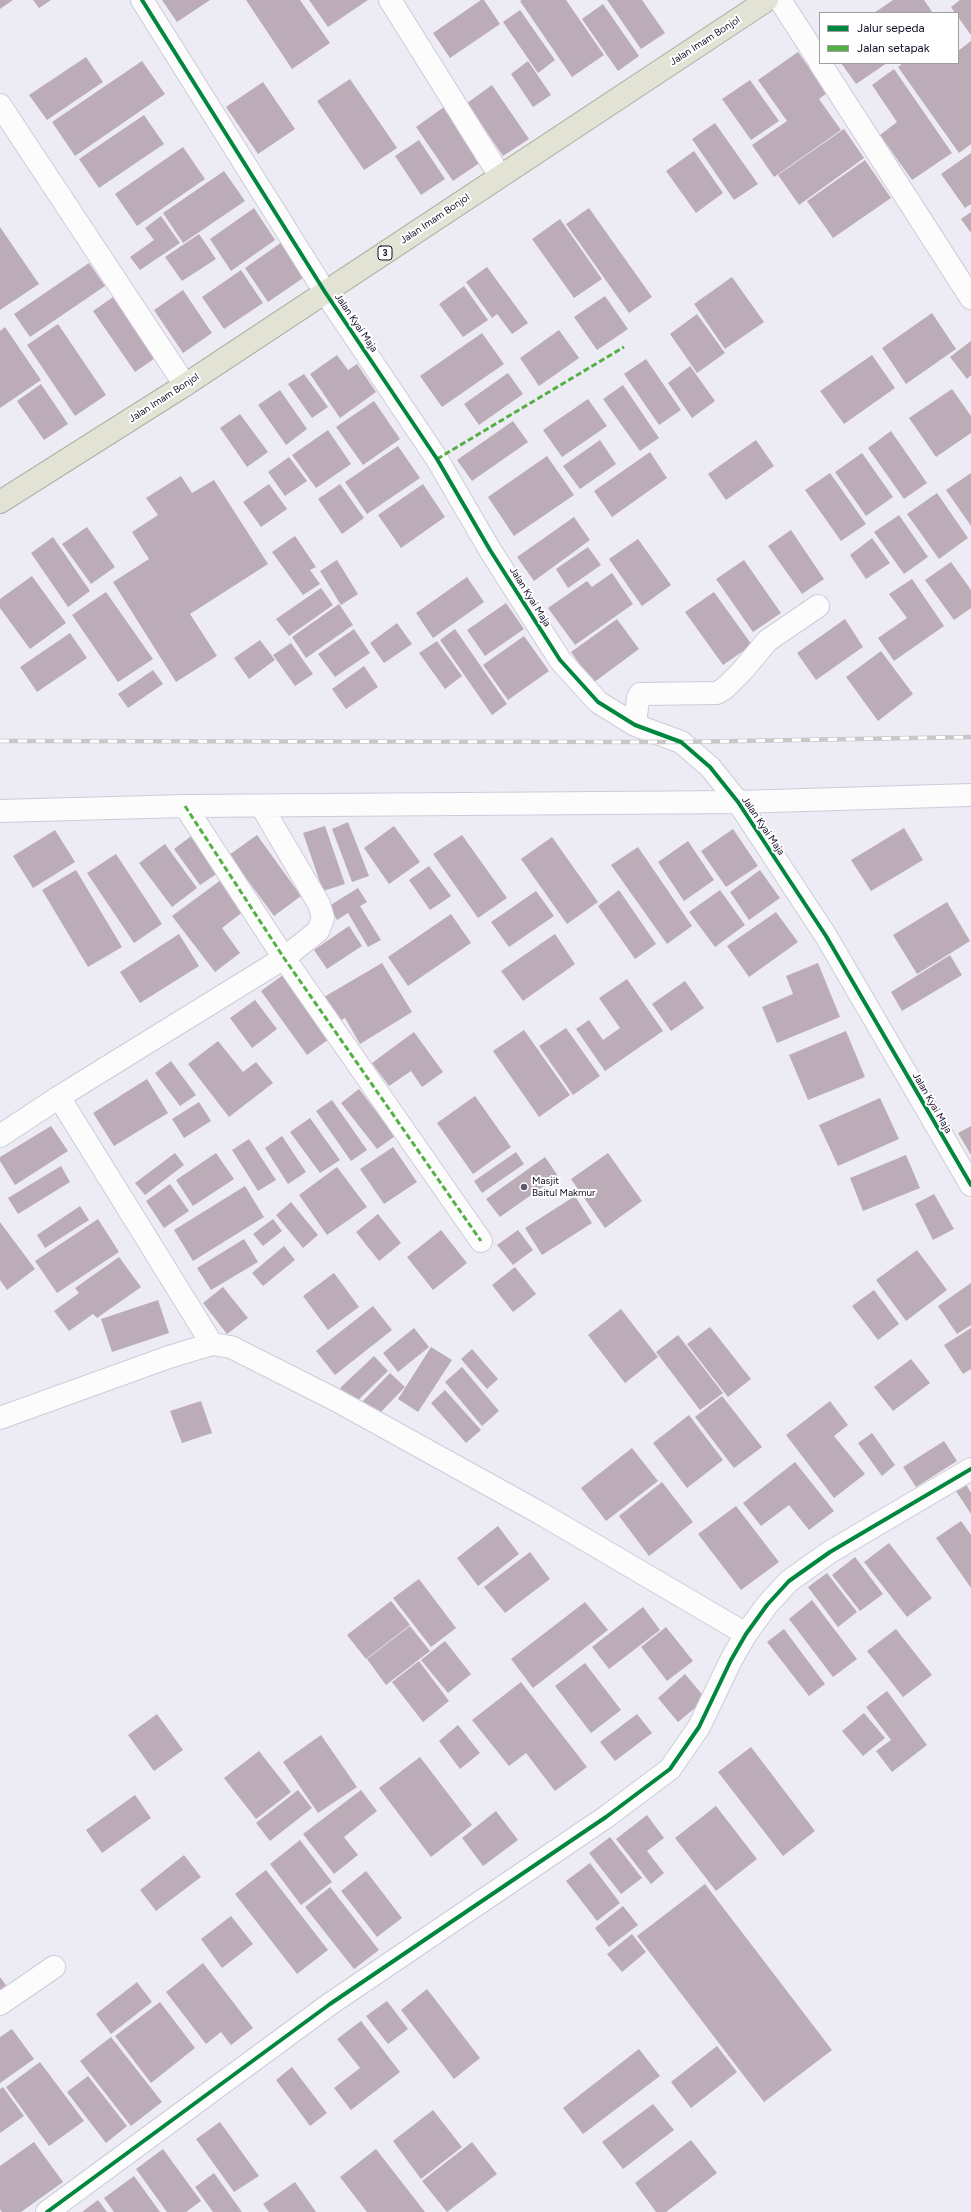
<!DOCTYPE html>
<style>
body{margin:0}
#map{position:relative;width:971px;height:2212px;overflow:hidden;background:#edecf4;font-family:Figtree,sans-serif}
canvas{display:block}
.legend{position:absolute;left:819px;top:12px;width:140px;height:52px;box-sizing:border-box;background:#fff;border:1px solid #a09da7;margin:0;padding:5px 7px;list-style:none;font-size:12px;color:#120b24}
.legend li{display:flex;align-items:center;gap:8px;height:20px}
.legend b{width:20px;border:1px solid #a09da7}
</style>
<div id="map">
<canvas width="971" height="2212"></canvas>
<ul class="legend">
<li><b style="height:5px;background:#00873e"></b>Jalur sepeda</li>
<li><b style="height:5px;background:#54b045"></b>Jalan setapak</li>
</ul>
</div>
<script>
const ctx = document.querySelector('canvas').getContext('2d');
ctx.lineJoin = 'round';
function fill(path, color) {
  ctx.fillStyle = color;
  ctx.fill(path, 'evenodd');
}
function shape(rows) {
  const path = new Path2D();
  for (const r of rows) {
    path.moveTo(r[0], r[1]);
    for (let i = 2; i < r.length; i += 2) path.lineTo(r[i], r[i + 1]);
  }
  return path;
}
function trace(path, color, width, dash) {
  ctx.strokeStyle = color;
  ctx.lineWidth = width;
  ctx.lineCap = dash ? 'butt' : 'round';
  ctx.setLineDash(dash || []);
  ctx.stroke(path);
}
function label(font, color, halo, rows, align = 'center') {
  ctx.font = font + ' Figtree,sans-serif';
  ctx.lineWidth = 4;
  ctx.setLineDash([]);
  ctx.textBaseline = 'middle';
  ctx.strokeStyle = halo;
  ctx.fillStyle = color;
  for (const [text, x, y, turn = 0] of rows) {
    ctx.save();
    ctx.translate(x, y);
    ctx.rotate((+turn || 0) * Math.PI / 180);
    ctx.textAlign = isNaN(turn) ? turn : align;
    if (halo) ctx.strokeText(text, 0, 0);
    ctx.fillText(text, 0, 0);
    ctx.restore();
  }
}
const building = shape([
 [0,0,13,0,0,9],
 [33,0,51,0,39,8],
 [162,0,210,0,177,22],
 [246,0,300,0,330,43,292,69],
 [309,0,368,0,328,27],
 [481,0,484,0,500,24,450,58,433,33],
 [522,0,566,0,604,55,572,77,520,1],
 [607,0,642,0,665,33,641,49],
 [893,0,924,0,933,13,874,13],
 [960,0,971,0,971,35,958,17,958,13,955,13,951,7],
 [603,4,639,56,618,71,582,19],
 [520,10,555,60,538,73,503,22],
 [971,41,971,144,959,153,898,67,903,63,958,63,958,51],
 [798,52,827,93,819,99,841,130,774,177,752,145,787,121,758,80],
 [86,57,103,82,47,120,29,95],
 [142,61,165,94,75,156,52,122],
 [528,61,551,95,533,107,511,74],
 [841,63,887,63,856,84],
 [894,69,952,153,912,180,880,135,897,122,872,85],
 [350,79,397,148,364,170,317,101],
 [750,80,779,121,751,140,722,99],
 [263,82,295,129,258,154,226,107],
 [492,85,529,139,503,156,467,103],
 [444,107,481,162,453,181,416,127],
 [144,115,164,144,99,188,79,159],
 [715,123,758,184,734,200,692,139],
 [844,129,864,158,799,205,778,175],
 [419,140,445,179,421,195,395,156],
 [183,147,205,179,137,226,115,194],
 [694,151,723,193,696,213,666,171],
 [971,153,971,204,965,208,941,174],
 [865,160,891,198,833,238,807,201],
 [224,171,245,201,183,243,163,213],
 [254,208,275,240,231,271,210,239],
 [589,208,652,297,629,313,566,224],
 [971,212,971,233,961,219],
 [161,216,180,243,140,270,130,257,154,240,145,228],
 [560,219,602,279,574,298,532,239],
 [0,227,39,284,0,310],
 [199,234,216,259,182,281,165,257],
 [282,242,306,276,268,302,245,268],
 [89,263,105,286,30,337,14,314],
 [487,267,528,323,512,334,497,314,492,318,466,282],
 [241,270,263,303,224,329,202,297],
 [732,277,764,322,725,349,694,304],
 [464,286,488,320,463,337,439,304],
 [183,290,212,333,183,353,154,310],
 [116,295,158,356,135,372,93,311],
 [605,296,628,329,597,350,574,317],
 [932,313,956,349,906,384,882,348],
 [697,314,725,353,697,373,670,334],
 [58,324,106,395,75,416,27,345],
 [5,327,41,380,0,408,0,331],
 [559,330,579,358,539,386,520,358],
 [482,333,504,364,442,407,420,376],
 [971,341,971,375,967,379,950,357],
 [337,355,348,370,357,364,376,392,340,418,310,374],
 [872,355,895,388,844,424,820,391],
 [646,359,681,410,659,425,624,374],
 [690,366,715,401,692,418,668,383],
 [508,373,523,394,479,425,464,404],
 [304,374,328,407,312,418,288,384],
 [41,384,68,424,44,440,17,401],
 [623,385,659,438,640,451,603,399],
 [952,389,971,416,971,433,936,457,909,418],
 [280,390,307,429,286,445,258,405],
 [588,399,607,426,562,457,543,430],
 [374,401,400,439,363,465,336,427],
 [240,414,268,452,247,467,220,428],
 [513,421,528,442,472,481,457,460],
 [328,430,351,464,316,488,292,455],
 [891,431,927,483,904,499,868,448],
 [600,440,616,464,580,489,563,466],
 [756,440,774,466,726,500,708,474],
 [398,446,420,478,367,514,345,482],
 [650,452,667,478,612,517,594,491],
 [862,453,893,497,866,516,835,472],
 [547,456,574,495,514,536,488,497],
 [289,457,307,481,285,496,268,472],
 [830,473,866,524,841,541,805,490],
 [971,473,971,526,946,490],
 [181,476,192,493,214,480,268,564,190,614,217,656,176,682,113,582,149,559,132,532,158,515,146,498],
 [269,484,287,509,261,527,243,502],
 [340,484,364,518,342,534,318,499],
 [423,484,445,517,401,548,378,515],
 [937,493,968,538,939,559,907,514],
 [899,515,928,557,904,574,874,532],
 [574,517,590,540,534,581,517,557],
 [87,527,115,567,91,584,62,544],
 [791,530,824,579,802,594,768,546],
 [295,536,316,567,310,570,320,584,303,595,272,552],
 [53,537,90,591,68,607,31,553],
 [872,538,890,563,866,579,850,555],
 [638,539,671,585,642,606,609,559],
 [588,547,601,565,568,588,556,569],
 [337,560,358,594,341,605,320,571],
 [744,560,781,613,753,632,716,579],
 [951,562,971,590,971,608,954,620,925,580],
 [612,573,633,604,575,645,548,608,587,581,592,587],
 [32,576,66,623,30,649,0,608,0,599],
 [467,577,484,602,433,638,416,613],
 [912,579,944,626,894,661,878,638,907,618,889,594],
 [321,588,333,605,289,636,276,619],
 [106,592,153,659,118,682,72,615],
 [714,592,752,645,723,665,685,612],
 [506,603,524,629,485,656,467,630],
 [339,604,353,625,306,658,292,637],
 [617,619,639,649,593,683,571,652],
 [845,619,863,647,816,680,797,653],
 [397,623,412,644,384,663,370,643],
 [354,629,370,653,335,677,318,654],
 [455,629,507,704,492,715,440,640],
 [70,633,87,658,37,692,20,667],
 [524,636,549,671,508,700,483,665],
 [260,640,275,660,249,679,234,658],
 [437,641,462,676,445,689,419,653],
 [291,643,313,674,295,686,273,655],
 [881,651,913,694,878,721,846,677],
 [364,666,378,687,346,709,332,689],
 [153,670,163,684,128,708,118,694],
 [348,822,369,876,352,882,332,829],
 [325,826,345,884,323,891,303,833],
 [394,826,420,862,389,884,364,848],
 [904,828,923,860,871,891,851,860],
 [733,829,758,866,726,887,701,851],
 [55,830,75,862,33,888,13,856],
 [194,834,221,871,200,885,174,849],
 [257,835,301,896,274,916,229,855],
 [462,835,507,898,478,918,433,854],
 [552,837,598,902,567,924,521,859],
 [688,841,714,880,684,901,658,862],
 [165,844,197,888,172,907,139,863],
 [638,847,692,926,667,944,611,865],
 [116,854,162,924,134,943,87,873],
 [429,866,451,896,430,910,409,880],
 [76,870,122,947,88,967,42,890],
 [760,870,780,898,749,920,730,892],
 [225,877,248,908,222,928,240,953,215,972,172,916],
 [358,888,367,902,360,906,381,940,368,947,348,913,337,920,329,906],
 [619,890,656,944,635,959,598,906],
 [720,890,745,925,715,947,689,912],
 [536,891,554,916,509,947,491,922],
 [947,902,970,941,917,974,893,935],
 [776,912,798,942,749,977,727,946],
 [451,914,471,943,408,986,388,957],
 [349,926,362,946,327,969,314,950],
 [179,934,199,966,140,1003,120,972],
 [555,934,575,964,523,1001,501,971],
 [950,955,962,975,902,1011,891,992],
 [382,963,412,1012,360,1044,345,1018,338,1022,324,997],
 [818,963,840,1017,777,1043,762,1007,793,994,786,976],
 [283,975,329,1039,307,1055,261,991],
 [627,979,663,1031,605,1071,576,1029,589,1020,603,1040,620,1028,599,998],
 [685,981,704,1008,671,1031,652,1004],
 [255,1000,277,1029,252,1048,230,1018],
 [566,1028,600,1076,573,1095,539,1046],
 [524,1030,570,1095,539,1117,493,1051],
 [846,1031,865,1077,808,1100,789,1055],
 [414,1032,443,1072,422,1087,411,1071,389,1086,372,1063],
 [218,1041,243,1072,256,1062,273,1083,229,1117,188,1064],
 [171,1061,196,1095,180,1106,155,1073],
 [147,1079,168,1113,114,1146,93,1113],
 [359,1089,395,1136,377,1149,341,1103],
 [475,1096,511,1147,473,1174,437,1123],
 [880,1098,899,1139,838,1166,819,1125],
 [332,1100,367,1150,351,1161,316,1111],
 [199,1102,211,1121,184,1138,172,1119],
 [310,1118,340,1160,320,1173,290,1132],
 [51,1126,68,1151,15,1185,0,1161,0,1157],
 [971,1126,971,1155,958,1133],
 [282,1136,306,1172,288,1184,265,1148],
 [249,1139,276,1180,258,1191,232,1150],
 [393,1147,417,1182,384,1204,360,1169],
 [516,1152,524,1164,482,1193,474,1181],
 [175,1153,184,1165,145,1195,135,1183],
 [216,1153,234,1179,193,1206,176,1180],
 [608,1153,642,1201,605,1228,571,1179],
 [906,1155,920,1188,863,1211,850,1178],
 [545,1157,558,1176,500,1217,486,1199],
 [61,1166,70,1182,18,1214,8,1198],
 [337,1167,367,1207,327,1235,299,1195],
 [170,1184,189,1211,164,1228,146,1201],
 [245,1186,264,1217,193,1261,174,1230],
 [934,1194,954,1229,933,1240,915,1204],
 [575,1196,592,1223,542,1255,525,1228],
 [291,1202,318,1235,303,1248,276,1215],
 [80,1206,89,1220,45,1248,37,1235],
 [378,1214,401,1243,379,1261,356,1232],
 [98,1219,119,1252,57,1293,35,1261],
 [273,1219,282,1231,263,1246,253,1234],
 [0,1222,35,1269,7,1290,0,1280],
 [441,1230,467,1263,433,1290,407,1257],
 [518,1230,533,1250,513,1265,497,1245],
 [244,1239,258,1262,211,1290,197,1268],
 [284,1246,295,1260,263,1286,252,1273],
 [917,1250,947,1290,906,1321,876,1280],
 [119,1257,141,1287,97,1318,93,1314,69,1331,54,1311,79,1293,75,1288],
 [515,1267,536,1294,513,1312,492,1285],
 [334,1273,359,1307,328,1330,303,1296],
 [971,1283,971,1325,957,1334,938,1306],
 [223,1287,248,1318,227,1334,203,1303],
 [874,1290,899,1324,878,1340,852,1306],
 [158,1300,169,1333,112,1352,101,1319],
 [373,1306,392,1330,335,1375,316,1351],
 [621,1309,658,1357,625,1383,588,1335],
 [710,1327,751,1379,728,1397,687,1344],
 [414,1328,429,1347,398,1372,383,1353],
 [971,1328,971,1369,963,1374,944,1345],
 [678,1335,723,1393,700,1410,656,1352],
 [431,1347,452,1360,418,1412,398,1399],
 [472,1349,498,1379,487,1389,461,1359],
 [374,1356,388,1371,355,1403,340,1388],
 [911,1359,930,1383,893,1411,874,1387],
 [462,1367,499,1411,482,1426,445,1382],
 [390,1373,405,1387,376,1417,361,1403],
 [445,1390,481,1430,466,1443,431,1403],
 [722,1396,762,1447,734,1468,695,1417],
 [201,1401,212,1433,182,1443,170,1411],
 [830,1401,848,1425,834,1436,865,1474,834,1498,786,1435],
 [689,1415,723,1460,687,1488,653,1443],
 [872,1433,895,1465,882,1476,858,1443],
 [944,1441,957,1461,916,1487,903,1467],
 [632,1448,658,1481,606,1521,581,1488],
 [795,1462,834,1511,809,1530,789,1505,761,1526,743,1503],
 [662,1482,693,1522,649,1556,619,1516],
 [966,1484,971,1493,971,1514,956,1491],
 [736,1506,779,1562,741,1590,698,1534],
 [961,1521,971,1535,971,1588,936,1538],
 [498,1526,519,1554,478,1586,457,1558],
 [889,1543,932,1598,907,1617,864,1562],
 [530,1552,550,1579,505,1613,484,1587],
 [855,1557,883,1594,860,1611,832,1575],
 [827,1573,857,1612,838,1627,808,1587],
 [419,1579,456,1628,431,1647,393,1598],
 [812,1600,857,1659,833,1677,789,1619],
 [391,1601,410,1625,366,1659,347,1635],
 [585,1602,608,1630,533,1688,511,1659],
 [643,1607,660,1630,609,1669,592,1647],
 [410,1626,430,1651,386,1685,367,1659],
 [666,1627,693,1661,667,1681,641,1647],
 [784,1629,825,1684,809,1696,767,1642],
 [896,1629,932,1675,903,1697,867,1651],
 [445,1641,471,1674,448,1693,421,1660],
 [419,1661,449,1701,423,1722,392,1682],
 [585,1663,621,1710,591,1733,555,1686],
 [685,1674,706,1699,678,1722,658,1698],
 [521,1682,587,1767,555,1791,526,1753,509,1766,472,1720],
 [887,1691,927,1745,892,1772,876,1751,891,1740,866,1707],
 [864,1713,885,1738,863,1756,842,1731],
 [157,1714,183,1750,154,1771,128,1735],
 [637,1714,652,1733,615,1761,600,1742],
 [458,1725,480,1753,460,1769,439,1741],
 [321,1735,357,1787,318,1813,283,1762],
 [751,1747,815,1831,783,1856,718,1772],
 [259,1751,291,1792,256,1819,224,1778],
 [420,1757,472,1825,431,1857,379,1788],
 [298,1790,312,1808,270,1841,256,1823],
 [361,1790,377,1811,344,1837,358,1855,334,1874,303,1834],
 [135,1795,151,1818,102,1853,86,1830],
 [716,1806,757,1859,716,1891,675,1838],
 [496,1811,518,1840,483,1866,462,1838],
 [647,1815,664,1838,647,1851,664,1873,651,1884,616,1839],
 [610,1837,642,1878,621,1894,589,1853],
 [300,1840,332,1882,301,1905,270,1864],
 [184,1855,201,1877,156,1911,140,1890],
 [590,1863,620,1903,597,1921,566,1881],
 [266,1870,328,1950,297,1974,235,1894],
 [366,1871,402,1918,377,1937,341,1891],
 [705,1884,832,2050,764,2102,637,1936],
 [330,1887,379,1950,354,1969,305,1907],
 [623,1906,638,1925,609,1947,595,1928],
 [231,1916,253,1944,222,1968,201,1939],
 [632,1934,646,1952,622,1972,607,1954],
 [203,1963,253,2028,231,2045,221,2032,206,2044,166,1992],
 [0,1977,8,1988,0,1994],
 [137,1982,152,2002,111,2034,96,2014],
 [427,1989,480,2058,454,2079,401,2010],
 [387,2001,408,2029,388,2044,366,2016],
 [160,2002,195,2048,151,2083,115,2036],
 [361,2021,400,2072,351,2110,334,2088,360,2068,337,2039],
 [12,2029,34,2059,0,2083,0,2037],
 [111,2037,162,2102,131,2126,80,2061],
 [717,2046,737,2072,691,2108,671,2082],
 [639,2049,660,2076,583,2134,563,2108],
 [40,2062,84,2121,49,2146,6,2087],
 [292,2067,327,2113,310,2126,276,2080],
 [88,2076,127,2126,106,2143,67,2092],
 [3,2087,24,2116,0,2133,0,2089],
 [653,2104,674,2130,623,2169,602,2142],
 [433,2110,462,2147,421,2179,393,2141],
 [220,2122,259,2176,234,2192,196,2139],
 [691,2140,717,2173,666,2212,656,2212,635,2183],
 [34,2142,63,2182,21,2212,2,2212,0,2209,0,2166],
 [472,2142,497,2174,447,2212,422,2181],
 [163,2149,201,2201,186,2212,167,2212,136,2169],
 [376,2149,425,2212,367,2212,340,2177],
 [214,2173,242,2212,213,2212,195,2187],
 [134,2176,160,2212,114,2212,104,2198],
 [295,2182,316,2212,269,2212,263,2204],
 [98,2200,107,2212,82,2212]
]);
const minor = shape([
 [142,0,325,292,437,459,490,550,560,660,598,702,635,725,681,742,710,767,738,802,826,936,971,1185],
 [390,0,500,176],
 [780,0,820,62],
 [820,63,971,298],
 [0,105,185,385],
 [635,725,638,698,640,694,717,693,725,688,744,669,767,641,818,606],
 [185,806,284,958,481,1241],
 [0,811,185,806,738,802,971,795],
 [59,1097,212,1344,231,1347,334,1399,540,1513,746,1634],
 [0,1136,59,1097,284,958,318,931,323,918,319,904,262,807],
 [0,1418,169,1357,212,1344],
 [0,2004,54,1967],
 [47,2212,330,2004,606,1817,670,1769,699,1727,731,1660,746,1634,767,1605,789,1581,830,1552,971,1469]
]);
const highway = shape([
 [0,502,185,385,767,0]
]);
const rail = shape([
 [0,741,681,742,971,737]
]);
const quiet = shape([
 [437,459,624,347],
 [185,806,284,958,481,1241]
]);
const cycleway = shape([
 [142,0,325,292,437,459,490,550,560,660,598,702,635,725,681,742,710,767,738,802,826,936,971,1185],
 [47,2212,330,2004,606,1817,670,1769,699,1727,731,1660,746,1634,767,1605,789,1581,830,1552,971,1469]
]);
const markers = [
 [524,1187,4,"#5f5a6d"]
];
const shields = [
 [385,253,14]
];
const shieldNames = [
 ["3",385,253]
];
const streetNames = [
 ["Jalan Imam Bonjol",705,41,-33],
 ["Jalan Imam Bonjol",435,219,-34],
 ["Jalan Kyai Maja",356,323,56],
 ["Jalan Imam Bonjol",164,398,-33],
 ["Jalan Kyai Maja",530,597,58],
 ["Jalan Kyai Maja",763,826,56],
 ["Jalan Kyai Maja",932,1103,60]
];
const poiNames = [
 ["Masjit",532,1181],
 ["Baitul Makmur",532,1193]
];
fill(building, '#bcacb7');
trace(minor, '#cdcbdb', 24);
trace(highway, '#aeafa3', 24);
trace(minor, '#fcfcfd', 22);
trace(highway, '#e2e3d5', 22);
trace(rail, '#c8c8cb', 4.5);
trace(rail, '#fff', 3, [9]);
trace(quiet, '#54b045', 3, [6, 3]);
trace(cycleway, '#00873e', 4);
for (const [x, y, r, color] of markers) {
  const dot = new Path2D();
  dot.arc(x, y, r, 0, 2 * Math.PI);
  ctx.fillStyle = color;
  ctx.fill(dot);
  trace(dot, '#fff', 1.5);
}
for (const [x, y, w] of shields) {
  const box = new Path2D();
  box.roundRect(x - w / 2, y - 7, w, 14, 3);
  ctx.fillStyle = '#fff';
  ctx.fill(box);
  trace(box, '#120b24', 1);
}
label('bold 9px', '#120b24', null, shieldNames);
label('10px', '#120b24', '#fff', streetNames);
label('10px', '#120b24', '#fff', poiNames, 'left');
</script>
